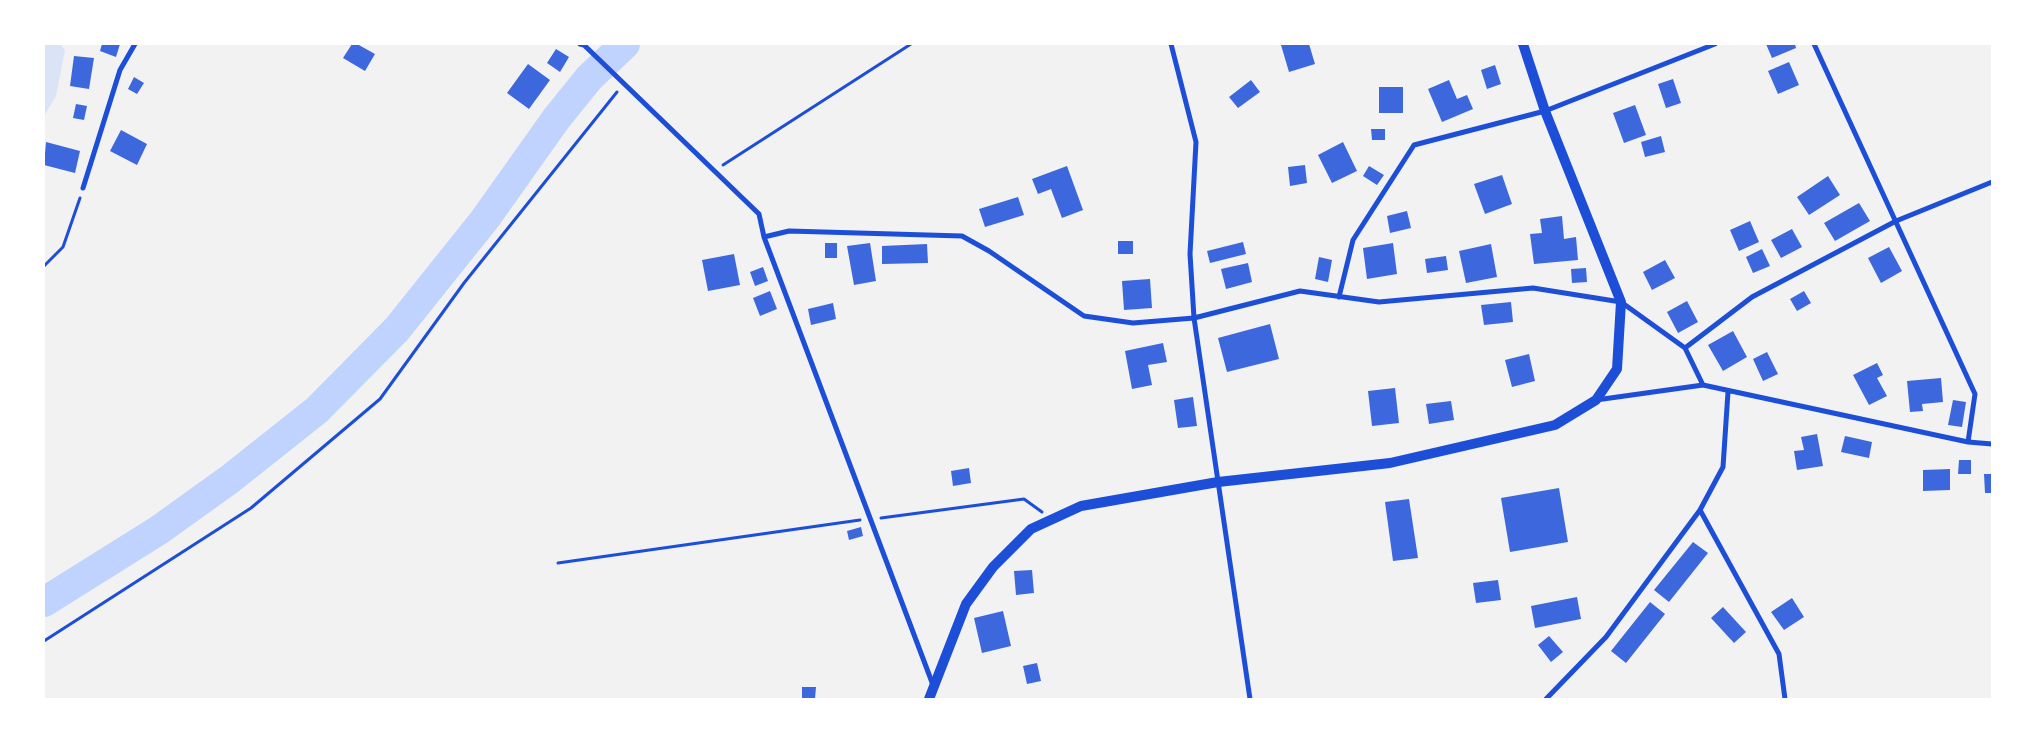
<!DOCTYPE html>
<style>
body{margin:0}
#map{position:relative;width:2036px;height:743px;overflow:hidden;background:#f2f2f2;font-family:"Exo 2",sans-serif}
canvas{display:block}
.frame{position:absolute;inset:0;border:45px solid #fff;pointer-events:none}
</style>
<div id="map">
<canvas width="2036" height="743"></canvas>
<div class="frame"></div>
</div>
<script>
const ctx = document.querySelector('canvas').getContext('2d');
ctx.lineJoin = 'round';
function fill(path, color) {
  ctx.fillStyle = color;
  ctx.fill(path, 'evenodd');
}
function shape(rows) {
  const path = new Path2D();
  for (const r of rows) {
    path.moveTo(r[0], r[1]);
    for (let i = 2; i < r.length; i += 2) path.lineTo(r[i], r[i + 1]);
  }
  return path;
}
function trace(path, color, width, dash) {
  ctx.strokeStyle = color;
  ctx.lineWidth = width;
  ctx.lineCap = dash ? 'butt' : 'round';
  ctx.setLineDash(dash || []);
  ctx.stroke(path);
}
const green = shape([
 [44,44,60,44,65,50,56,96,44,116]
]);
const river = shape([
 [44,602,159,530,230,479,317,410,397,329,485,219,556,119,589,78,625,44]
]);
const building = shape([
 [102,44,120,44,116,57,100,51],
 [352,44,357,44,375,54,365,71,343,58],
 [1286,44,1309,44,1315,64,1289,72,1281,45],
 [1766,44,1795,44,1796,48,1772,58],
 [556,49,569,57,560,72,547,63],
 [74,56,94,58,89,89,70,86],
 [1789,62,1799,85,1778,94,1768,71],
 [528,64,550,80,529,109,507,93],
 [1495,65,1501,84,1487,89,1481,70],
 [134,77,144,83,137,94,128,89],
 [1673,79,1681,103,1666,108,1658,84],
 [1251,80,1260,92,1238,108,1229,97],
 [1449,80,1457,99,1467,95,1473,109,1442,122,1428,89],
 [1379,87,1403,87,1403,113,1379,113],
 [76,104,87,106,84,120,73,118],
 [1635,105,1646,135,1624,143,1613,113],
 [1371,129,1385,129,1385,140,1372,140],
 [121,130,147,144,137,165,110,151],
 [1661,136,1665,152,1645,157,1641,142],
 [46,142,80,151,75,173,44,165],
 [1343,142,1357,171,1332,183,1318,155],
 [1305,165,1307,183,1290,186,1288,167],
 [1067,166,1083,210,1062,218,1051,189,1038,194,1032,179],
 [1369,166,1384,175,1377,185,1363,176],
 [1502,175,1512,204,1485,214,1474,184],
 [1828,176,1840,195,1809,215,1797,197],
 [1018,197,1024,215,985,227,979,209],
 [1859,203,1870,221,1835,241,1824,223],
 [1407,211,1411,228,1390,233,1387,216],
 [1562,216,1564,239,1576,237,1578,260,1534,264,1530,234,1542,233,1540,219],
 [1750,221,1759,242,1739,251,1730,230],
 [1792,229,1802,247,1781,258,1771,240],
 [1118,241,1133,241,1133,254,1118,254],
 [1243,242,1246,254,1210,263,1207,251],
 [825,243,837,243,837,258,825,258],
 [870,243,876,281,854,285,847,246],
 [1393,243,1397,274,1367,279,1363,248],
 [927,244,928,263,882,264,882,246],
 [1491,244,1497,277,1466,283,1459,251],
 [1889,247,1902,271,1881,283,1868,258],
 [1762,249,1770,266,1753,273,1746,257],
 [734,254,740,285,708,291,702,260],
 [1446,256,1448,270,1427,273,1425,259],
 [1319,257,1332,260,1328,282,1315,279],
 [1665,260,1675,278,1652,290,1643,272],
 [1248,263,1252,282,1226,289,1221,269],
 [763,267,768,281,755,286,750,272],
 [1586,268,1587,282,1572,283,1571,269],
 [1150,279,1152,308,1124,310,1122,281],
 [770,291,777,309,760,316,753,298],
 [1804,291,1811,303,1797,311,1790,299],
 [1687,301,1698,322,1678,333,1667,312],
 [1511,302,1513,322,1484,325,1481,305],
 [833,303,836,319,811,325,808,309],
 [1270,324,1279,359,1227,372,1218,338],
 [1733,331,1747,357,1723,371,1708,345],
 [1163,343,1167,362,1148,365,1152,385,1132,389,1125,351],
 [1767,352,1778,374,1763,381,1753,359],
 [1529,354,1535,381,1512,387,1505,360],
 [1877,363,1883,375,1877,378,1887,396,1869,405,1853,375],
 [1941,378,1943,402,1922,404,1923,411,1910,412,1907,381],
 [1395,388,1399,423,1372,426,1368,391],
 [1193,397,1197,426,1178,428,1174,400],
 [1953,400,1966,402,1962,427,1948,425],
 [1451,401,1454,420,1429,424,1426,404],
 [1817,434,1823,466,1797,470,1794,451,1804,450,1801,437],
 [1845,436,1872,442,1869,458,1841,452],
 [1959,460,1971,460,1971,474,1958,474],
 [969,468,971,483,953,486,951,471],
 [1950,469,1950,490,1923,491,1923,470],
 [1984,474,1992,474,1992,493,1985,493],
 [1559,488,1568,542,1510,552,1501,498],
 [1409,499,1418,558,1393,561,1385,502],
 [861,527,863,536,849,540,847,531],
 [1693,542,1708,553,1669,602,1654,590],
 [1032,570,1034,593,1016,595,1014,571],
 [1498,580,1501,600,1476,603,1473,583],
 [1577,597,1581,619,1535,628,1531,606],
 [1792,598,1804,617,1784,630,1771,612],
 [1650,602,1665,614,1626,663,1611,651],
 [1723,607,1746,632,1734,643,1711,618],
 [1003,611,1011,646,982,653,974,618],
 [1549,636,1563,652,1551,662,1538,645],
 [1037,663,1041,681,1027,684,1023,666],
 [802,687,816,687,815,699,802,699]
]);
const path = shape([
 [723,165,911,44],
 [44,266,63,247,80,198],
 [881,518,1024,499,1042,512],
 [558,563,860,520],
 [44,641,251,508,380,399,464,283,617,92]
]);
const minor = shape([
 [580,44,584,45,759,214,764,237,933,685],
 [1171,44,1196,142,1190,254,1194,318,1250,699],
 [1814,44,1975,394,1968,442],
 [83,188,120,70,135,44],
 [764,237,789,231,962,236,989,251,1084,316,1133,323,1194,318,1300,291,1379,302,1533,288,1621,302,1685,348,1703,385],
 [1339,297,1353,240,1414,145,1545,111,1715,44],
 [1685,348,1752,297,1896,221,1992,182],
 [1596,400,1703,385,1968,442,1992,444],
 [1700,510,1779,654,1785,699],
 [1546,699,1606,637,1700,510,1723,467,1728,392]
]);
const secondary = shape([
 [929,699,966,604,993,567,1031,529,1081,506,1218,482,1390,463,1555,425,1596,400,1617,369,1621,302,1545,111,1523,44]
]);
fill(green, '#dbe4f7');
trace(river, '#bfd3fe', 30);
fill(building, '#3d67dc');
trace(path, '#1d4ed8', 3);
trace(minor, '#1d4ed8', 5);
trace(secondary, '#1d4ed8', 10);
</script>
